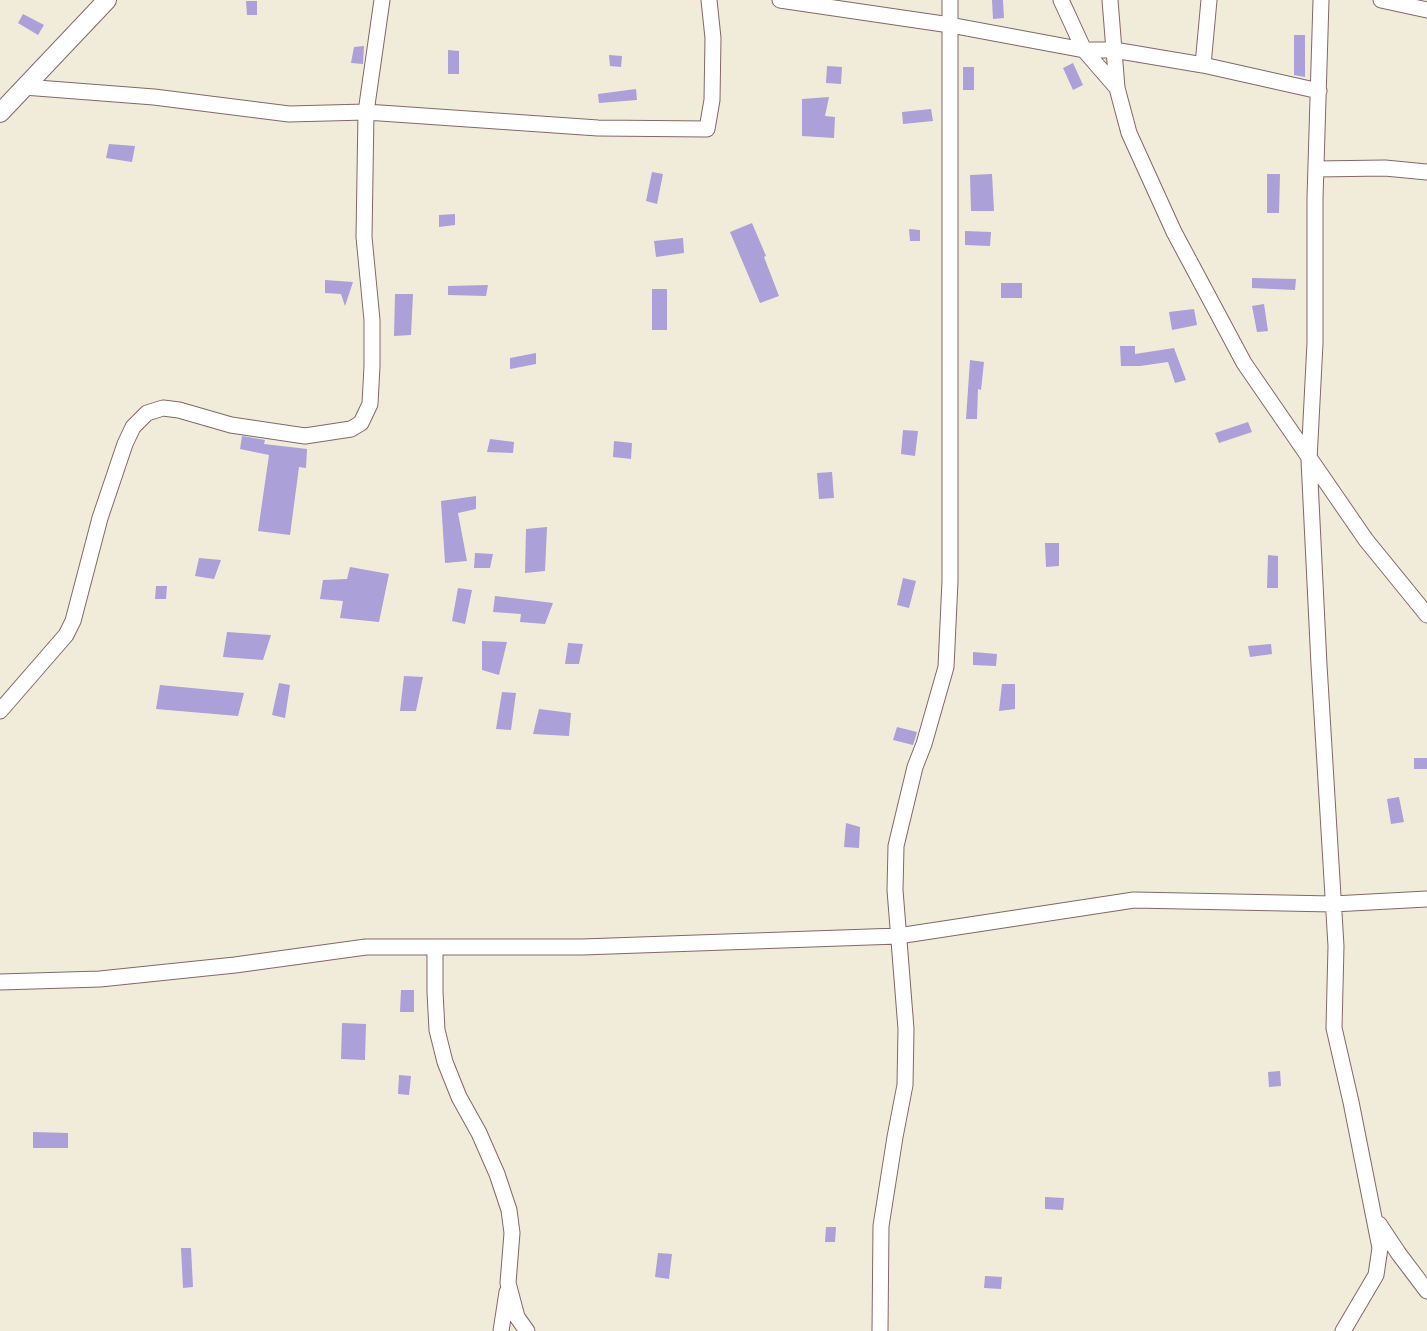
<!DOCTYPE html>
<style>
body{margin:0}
canvas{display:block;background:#f0ecd9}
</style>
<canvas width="1427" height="1331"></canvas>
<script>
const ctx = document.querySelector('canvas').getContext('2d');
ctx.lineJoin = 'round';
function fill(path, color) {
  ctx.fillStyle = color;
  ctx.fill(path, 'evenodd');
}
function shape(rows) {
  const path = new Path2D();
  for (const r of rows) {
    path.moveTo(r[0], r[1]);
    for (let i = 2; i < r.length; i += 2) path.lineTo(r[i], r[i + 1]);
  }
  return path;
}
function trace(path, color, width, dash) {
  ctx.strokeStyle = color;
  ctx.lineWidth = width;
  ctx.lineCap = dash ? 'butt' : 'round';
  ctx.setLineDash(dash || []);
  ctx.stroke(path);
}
const building = shape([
 [992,0,1003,0,1004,18,993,19],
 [246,1,257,1,257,15,247,15],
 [23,14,44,25,38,35,18,23],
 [1294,35,1305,35,1305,77,1294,75],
 [364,46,363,64,351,63,354,47],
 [448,50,459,51,459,74,448,74],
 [609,55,622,56,621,67,610,66],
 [1073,63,1083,85,1073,90,1063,68],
 [827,66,842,67,841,84,826,83],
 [963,67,974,67,974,90,963,90],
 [636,89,637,100,599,103,598,94],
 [829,97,825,116,835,117,834,138,802,136,802,99],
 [931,109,933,121,903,124,902,112],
 [109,144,135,146,132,162,106,158],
 [652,172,663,174,657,204,646,201],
 [992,174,994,211,971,211,970,175],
 [1267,174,1280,174,1279,213,1267,213],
 [455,214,455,225,439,227,439,215],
 [752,223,766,256,764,257,779,296,760,303,730,232],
 [909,229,920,230,920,241,910,241],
 [965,231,991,232,990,246,965,245],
 [683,238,684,253,656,257,654,241],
 [1252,278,1296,279,1295,290,1252,288],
 [325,280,353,282,345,306,341,294,325,293],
 [1001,283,1022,283,1022,298,1001,298],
 [488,285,486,296,448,295,448,286],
 [652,289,667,289,667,330,652,330],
 [395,294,413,294,411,335,394,336],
 [1264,304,1268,331,1257,332,1252,306],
 [1194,309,1197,325,1172,330,1169,312],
 [1120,346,1135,346,1135,354,1174,348,1186,380,1175,383,1168,362,1140,366,1121,366],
 [536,353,536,364,510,369,510,358],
 [970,360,984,362,981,390,978,389,977,419,966,419],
 [1248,422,1252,432,1219,443,1215,433],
 [903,430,918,431,915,456,901,454],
 [242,436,265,440,264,444,307,449,306,468,299,467,290,535,258,531,269,455,240,449],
 [490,439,514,442,513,453,487,452],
 [614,441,632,443,631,459,613,457],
 [832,472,834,498,819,499,817,473],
 [476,496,476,509,458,513,467,561,445,563,441,501],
 [547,527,545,571,525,573,526,529],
 [1045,543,1059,543,1059,566,1046,567],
 [475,553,493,554,490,568,474,568],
 [1268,555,1278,556,1278,588,1267,588],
 [199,558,221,560,214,579,195,576],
 [350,567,389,574,379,622,340,618,343,601,320,599,323,580,347,579],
 [903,578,916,581,909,608,897,605],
 [156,586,167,586,166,599,155,599],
 [458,588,472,590,465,624,452,621],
 [495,596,529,600,553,603,545,624,520,622,521,614,493,612],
 [227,632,271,635,263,660,223,657],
 [482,641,507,642,499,675,482,670],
 [568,643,583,644,579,664,565,664],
 [1271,644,1272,654,1250,657,1248,646],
 [973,652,997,654,996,666,973,665],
 [404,676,423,677,416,711,400,711],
 [279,683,290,685,285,718,272,715],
 [1002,684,1015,684,1015,709,999,711],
 [160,685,244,693,238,716,156,709],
 [502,692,516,693,511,730,496,729],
 [539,709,571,713,569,736,533,734],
 [897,727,917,732,913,745,893,740],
 [1414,758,1427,758,1427,769,1414,769],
 [1399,797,1404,822,1391,824,1387,799],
 [846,823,860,827,859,848,844,847],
 [401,990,414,990,414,1012,400,1012],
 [342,1023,366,1024,365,1060,341,1059],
 [1280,1071,1281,1086,1269,1087,1268,1072],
 [399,1075,411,1076,409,1095,398,1094],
 [33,1132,68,1133,68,1148,33,1148],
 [1045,1197,1064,1198,1063,1210,1045,1209],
 [826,1227,836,1227,835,1242,825,1242],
 [181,1248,191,1248,193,1287,183,1288],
 [658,1253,672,1254,669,1279,655,1277],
 [985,1276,1002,1277,1001,1289,984,1288]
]);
const minor = shape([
 [382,0,366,112,598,128,707,129,712,100,713,38,709,0],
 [780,0,950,25,1084,50,1114,50,1203,65,1319,91],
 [1061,0,1084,50,1117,88],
 [1110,0,1117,88,1129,133,1174,232,1244,363,1366,540,1427,615],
 [1321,0,1315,198,1315,343,1309,460,1319,665,1336,946,1334,1028,1351,1102,1380,1248,1376,1275,1343,1331],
 [1381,0,1427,10],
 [1203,65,1209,0],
 [1316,169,1385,168,1427,172],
 [0,711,66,635,73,621,100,518,125,444,133,427,147,413,163,408,179,410,231,425,305,436,351,429,361,423,370,404,372,366,372,320,364,237,366,112,289,114,154,97,24,87],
 [435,947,435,992,437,1030,445,1062,459,1097,479,1133,497,1174,509,1210,512,1233,508,1283,517,1317,527,1331],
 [0,982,100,979,235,965,366,947,582,947,898,936,1134,900,1333,904,1427,899],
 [1379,1224,1399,1254,1427,1291],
 [501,1331,507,1292],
 [880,1331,881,1226,895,1137,905,1085,906,1029,895,890,896,846,915,767,924,744,946,667,950,581,950,0]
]);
const tertiary = shape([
 [0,113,107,0]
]);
fill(building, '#aba0d7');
trace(minor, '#846768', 17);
trace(tertiary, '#846768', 20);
trace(minor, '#fff', 15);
trace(tertiary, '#fff', 18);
</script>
